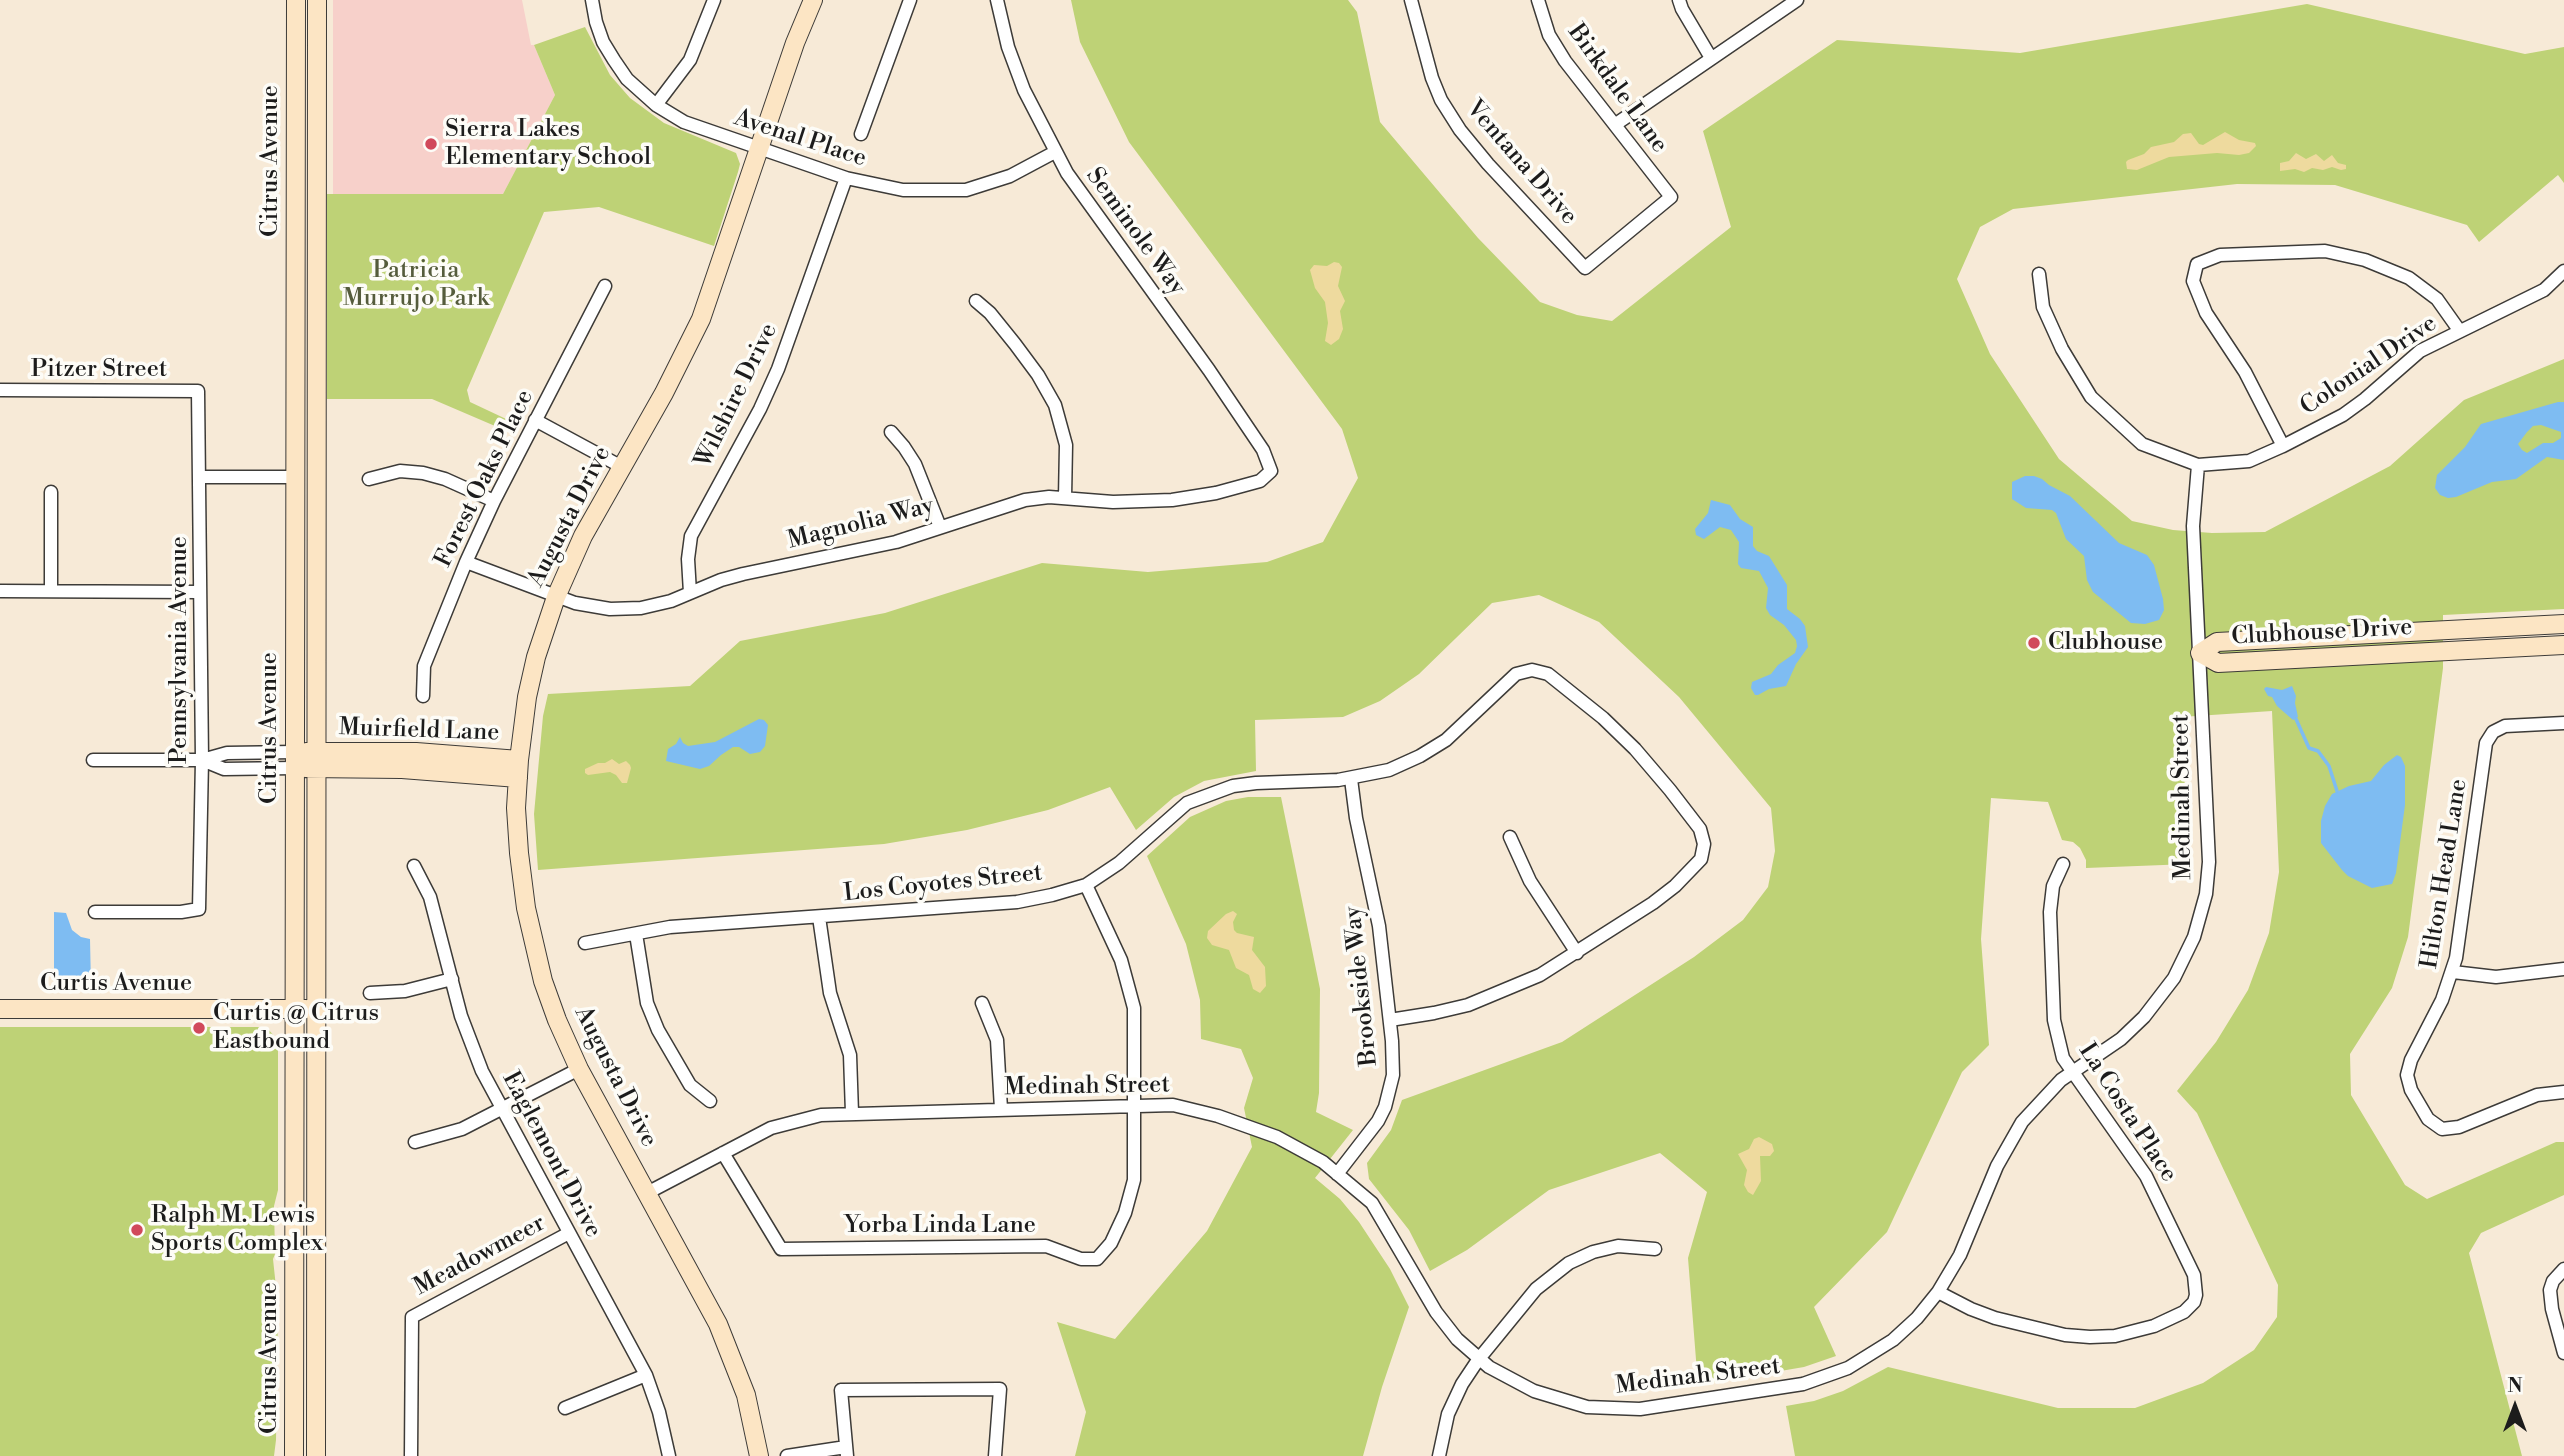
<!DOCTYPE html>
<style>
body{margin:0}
#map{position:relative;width:2564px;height:1456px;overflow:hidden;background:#f7ead7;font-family:"Libre Bodoni",serif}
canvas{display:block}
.north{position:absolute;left:2480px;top:1372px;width:70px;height:70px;-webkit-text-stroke:5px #fdfcf7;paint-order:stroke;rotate:0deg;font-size:19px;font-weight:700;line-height:28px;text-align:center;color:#1c1c1c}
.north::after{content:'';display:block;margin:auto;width:24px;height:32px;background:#1c1c1c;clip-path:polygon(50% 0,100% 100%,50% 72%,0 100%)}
</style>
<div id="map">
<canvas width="2564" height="1456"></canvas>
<div class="north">N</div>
</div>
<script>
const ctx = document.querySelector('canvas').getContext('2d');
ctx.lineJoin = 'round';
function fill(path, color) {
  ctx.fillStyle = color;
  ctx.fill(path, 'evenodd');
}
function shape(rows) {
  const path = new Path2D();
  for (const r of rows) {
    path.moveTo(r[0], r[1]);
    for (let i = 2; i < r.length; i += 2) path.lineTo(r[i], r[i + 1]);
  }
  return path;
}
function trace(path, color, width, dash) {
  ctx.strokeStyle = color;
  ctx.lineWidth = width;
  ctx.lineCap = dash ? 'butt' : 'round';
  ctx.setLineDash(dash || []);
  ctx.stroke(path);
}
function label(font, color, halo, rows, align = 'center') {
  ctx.font = font + ' "Libre Bodoni",serif';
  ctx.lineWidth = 7;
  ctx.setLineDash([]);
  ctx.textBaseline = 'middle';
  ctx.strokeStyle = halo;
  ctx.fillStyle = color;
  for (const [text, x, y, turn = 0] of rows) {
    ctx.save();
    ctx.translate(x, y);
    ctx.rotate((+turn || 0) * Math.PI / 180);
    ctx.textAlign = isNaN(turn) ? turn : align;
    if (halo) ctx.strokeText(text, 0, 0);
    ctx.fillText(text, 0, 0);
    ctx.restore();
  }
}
const built = shape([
 [333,0,522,0,531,45,534,45,555,95,503,194,333,194]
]);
const green = shape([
 [1071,0,1348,0,1357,12,1380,122,1478,238,1540,302,1577,315,1612,321,1731,227,1703,131,1837,40,2020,53,2307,4,2525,54,2564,47,2564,183,2558,175,2479,242,2467,225,2335,185,2237,184,2013,209,1980,227,1957,279,1990,354,2059,459,2132,521,2173,530,2212,533,2265,532,2390,466,2464,400,2564,359,2564,609,2443,615,2443,668,2408,937,2392,988,2350,1054,2351,1095,2405,1185,2427,1199,2556,1142,2564,1142,2564,1195,2481,1233,2469,1253,2522,1456,1795,1456,1786,1406,1814,1401,1843,1391,1888,1367,2058,1408,2135,1408,2203,1383,2254,1350,2277,1317,2278,1285,2197,1113,2177,1091,2216,1042,2248,990,2269,933,2279,872,2272,711,2181,717,2189,864,2086,868,2086,860,2080,848,2073,842,2062,840,2048,802,1991,798,1981,939,1989,1045,1962,1072,1887,1232,1814,1307,1836,1356,1804,1367,1698,1385,1688,1258,1707,1192,1660,1153,1549,1190,1467,1250,1430,1271,1409,1230,1369,1179,1367,1163,1391,1130,1402,1100,1562,1042,1694,957,1743,920,1768,887,1775,851,1771,808,1679,697,1599,622,1539,595,1492,603,1419,674,1380,701,1343,717,1255,720,1256,771,1204,781,1174,797,1136,830,1110,787,1048,810,967,830,884,844,538,870,534,814,543,716,548,694,690,686,740,641,885,613,1042,563,1148,572,1267,562,1323,542,1358,478,1342,429,1129,142,1080,42],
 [585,27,610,75,630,98,664,123,736,153,740,164,738,172,714,246,599,207,544,212,467,390,470,402,521,426,516,435,432,399,327,399,327,194,503,194,555,95,534,45],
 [1248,797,1281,797,1320,989,1319,1093,1316,1112,1353,1130,1315,1178,1340,1199,1359,1222,1390,1269,1409,1307,1382,1387,1363,1456,1075,1456,1086,1412,1057,1322,1115,1339,1207,1231,1252,1147,1244,1108,1253,1078,1241,1049,1201,1039,1200,1000,1186,944,1147,856,1190,817,1226,801],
 [0,1027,266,1027,278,1040,278,1190,274,1206,275,1254,273,1259,278,1306,276,1440,274,1456,0,1456]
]);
const sand = shape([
 [2225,132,2239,140,2255,143,2256,146,2249,153,2239,155,2217,153,2169,157,2137,170,2127,169,2126,162,2128,160,2144,154,2151,147,2174,142,2183,134,2191,133,2199,144,2203,145],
 [2296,153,2306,159,2316,154,2324,161,2332,155,2338,163,2346,165,2346,169,2341,170,2332,167,2323,170,2312,168,2304,172,2295,169,2280,171,2280,163,2289,161],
 [1334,262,1339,263,1342,267,1338,286,1345,301,1340,311,1343,329,1339,339,1331,345,1325,341,1328,323,1325,302,1315,288,1310,270,1314,265,1327,266],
 [612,759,619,764,626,761,630,765,631,768,627,783,622,783,616,775,610,772,588,775,585,773,585,769,598,763,605,763],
 [1233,911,1237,914,1233,922,1234,930,1237,933,1254,937,1252,950,1265,967,1266,986,1260,993,1253,989,1249,975,1236,968,1229,950,1212,945,1207,938,1208,931,1226,914],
 [1759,1137,1772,1144,1774,1151,1770,1156,1760,1156,1761,1181,1753,1195,1748,1192,1744,1185,1747,1170,1738,1154,1749,1149,1754,1139]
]);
const water = shape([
 [2558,402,2564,402,2564,460,2547,457,2516,479,2492,482,2456,497,2448,498,2440,495,2435,488,2437,475,2465,447,2481,424],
 [2541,425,2561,432,2561,438,2553,443,2543,443,2527,453,2522,450,2518,444,2527,432,2533,426],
 [2025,476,2034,476,2042,479,2049,485,2070,496,2119,543,2147,555,2154,565,2163,599,2164,610,2159,620,2145,624,2131,623,2093,592,2087,580,2084,556,2066,539,2056,513,2052,510,2026,508,2012,499,2012,482],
 [1711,500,1730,505,1740,519,1753,527,1753,546,1757,551,1769,556,1787,585,1787,609,1800,619,1805,626,1808,647,1796,664,1786,686,1769,689,1758,695,1755,695,1751,688,1752,682,1771,674,1778,665,1795,653,1797,646,1796,640,1784,625,1770,615,1766,608,1768,588,1759,571,1741,568,1738,564,1739,542,1731,530,1720,527,1704,539,1696,535,1695,529,1708,513],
 [2292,686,2296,696,2295,703,2298,717,2293,720,2277,706,2272,697,2268,696,2264,689,2266,687,2282,690],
 [759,719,764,720,768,725,765,746,760,752,750,754,739,747,733,747,721,755,709,766,700,769,666,761,668,749,676,744,680,737,683,743,688,746,715,742],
 [2397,755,2401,757,2405,766,2405,805,2396,873,2392,884,2372,888,2348,876,2342,870,2321,843,2321,821,2325,806,2332,794,2349,786,2371,781,2384,765],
 [54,912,66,913,72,930,81,937,90,939,91,985,54,985]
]);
const stream = shape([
 [2296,719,2309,748,2318,751,2329,766,2337,791]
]);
const street = shape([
 [592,0,596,22,603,42,614,60,627,79,656,105,684,122,846,178,903,190,966,190,1010,176,1055,152],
 [1411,0,1432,78,1441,100,1460,130,1488,164,1585,268,1671,197,1565,61,1549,35,1538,0],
 [1679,0,1682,9,1711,58],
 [656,105,690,60,714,0],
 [1616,124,1797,0],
 [861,134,910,0],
 [2039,274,2043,307,2062,349,2091,397,2142,444,2198,465,2249,461,2283,446,2343,415,2365,399,2420,351,2544,290,2564,271],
 [976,301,990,313,1015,344,1038,375,1055,405,1066,445,1065,498],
 [0,390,198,391,202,760,199,909,181,912,95,912],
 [535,420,622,467],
 [891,432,904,447,915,464,940,527],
 [2283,446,2245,372,2206,313,2193,281,2197,264,2220,255,2325,251,2365,260,2409,278,2437,299,2459,330],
 [199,477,295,477],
 [369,479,400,471,423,473,445,479,494,501],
 [51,492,51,591],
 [466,562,575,603,610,609,641,608,671,601,721,580,743,574,896,542,1025,500,1049,497,1113,502,1172,500,1216,493,1260,481,1271,471,1263,450,1209,370,1067,173,1024,90,1008,47,997,0],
 [0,591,200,592],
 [690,593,688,559,691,536,760,409,778,369,846,178],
 [423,696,424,666,466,562,494,501,605,286],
 [2564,723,2505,726,2493,732,2486,743,2456,958,2442,1000,2411,1060,2407,1075,2411,1090,2428,1119,2442,1129,2459,1127,2537,1095,2564,1092],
 [294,752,227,753,202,760,224,769,294,768],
 [93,760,202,760],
 [1510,837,1530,881,1577,953],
 [414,866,430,897,461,1016,482,1071,646,1375,659,1412,669,1456],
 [819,917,830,993,850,1055,852,1113],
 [636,934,647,1003,658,1030,690,1085,710,1101],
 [585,943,670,927,1017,902,1052,895,1086,885,1119,863,1187,803,1233,786,1256,783,1338,780,1389,770,1420,756,1446,740,1516,674,1532,670,1548,674,1603,718,1635,749,1670,790,1700,829,1704,844,1701,859,1675,886,1653,903,1540,975,1468,1005,1434,1013,1390,1020],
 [2453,972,2496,977,2564,969],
 [370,993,405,991,452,979],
 [982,1003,997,1040,1001,1109],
 [415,1142,462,1129,579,1069],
 [723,1153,781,1249,1046,1246,1081,1259,1097,1259,1111,1243,1125,1213,1134,1180,1134,1008,1121,960,1086,885],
 [1337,1174,1378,1121,1385,1107,1393,1075,1392,1041,1379,926,1356,818,1351,779],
 [647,1193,771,1128,821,1115,1173,1105,1218,1116,1277,1137,1323,1162,1372,1203,1436,1312,1457,1339,1489,1367,1534,1391,1587,1407,1640,1409,1803,1384,1848,1368,1893,1340,1917,1318,1938,1292,1960,1255,1997,1166,2022,1122,2061,1080,2121,1039,2144,1017,2174,978,2194,937,2206,894,2209,862,2193,526,2198,465],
 [2564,1269,2553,1281,2550,1290,2552,1309,2564,1353],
 [1938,1292,1971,1309,1995,1318,2065,1335,2090,1337,2115,1336,2154,1326,2184,1312,2194,1302,2196,1295,2194,1275,2146,1176,2063,1058,2054,1020,2050,912,2053,886,2063,864],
 [565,1408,646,1375],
 [411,1456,412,1317,569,1233],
 [787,1456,846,1447],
 [847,1456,841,1390,1000,1389,995,1456],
 [1439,1456,1448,1414,1462,1384,1478,1360,1536,1289,1569,1263,1593,1252,1618,1246,1655,1249]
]);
const secondary = shape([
 [2564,624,2217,642,2200,653,2218,663,2564,645],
 [306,752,416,752,519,760],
 [305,768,402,769,518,778],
 [0,1009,306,1009],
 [294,1456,296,0],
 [316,1456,317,0],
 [759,1456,746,1395,718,1324,579,1069,557,1020,543,981,526,908,519,853,516,808,519,760,527,697,536,657,556,597,583,536,664,393,701,319,795,43,813,0]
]);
const markers = [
 [431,144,7,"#d1495b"],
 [2034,643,7,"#d1495b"],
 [199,1028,7,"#d1495b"],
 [137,1230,7,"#d1495b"]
];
const streetNames = [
 ["Birkdale Lane",1617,89,54],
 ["Avenal Place",800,139,18],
 ["Citrus Avenue",271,161,-90],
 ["Ventana Drive",1521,163,49],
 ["Seminole Way",1135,232,54],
 ["Colonial Drive",2369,366,-34],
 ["Pitzer Street",99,370],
 ["Wilshire Drive",737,396,-64],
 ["Forest Oaks Place",485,479,-64],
 ["Augusta Drive",570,517,-63],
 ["Magnolia Way",861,524,-14],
 ["Clubhouse Drive",2322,633,-3],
 ["Pennsylvania Avenue",180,650,-90],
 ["Citrus Avenue",270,728,-90],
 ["Muirfield Lane",419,731,2],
 ["Medinah Street",2183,797,-91],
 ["Hilton Head Lane",2445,874,-81],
 ["Los Coyotes Street",943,884,-6],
 ["Curtis Avenue",116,984],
 ["Brookside Way",1362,986,-96],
 ["Augusta Drive",615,1077,63],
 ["Medinah Street",1087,1087,-1],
 ["La Costa Place",2127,1113,57],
 ["Eaglemont Drive",551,1155,62],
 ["Yorba Linda Lane",940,1226],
 ["Meadowmeer",480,1256,-28],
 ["Citrus Avenue",270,1358,-90],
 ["Medinah Street",1698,1377,-7]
];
const poiNames = [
 ["Sierra Lakes",445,130],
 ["Elementary School",445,158],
 ["Clubhouse",2048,643],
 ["Curtis @ Citrus",213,1014],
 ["Eastbound",213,1042],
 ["Ralph M. Lewis",151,1216],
 ["Sports Complex",151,1244]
];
const parkNames = [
 ["Patricia",416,271],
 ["Murrujo Park",416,299]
];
fill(built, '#f7d0ca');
fill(green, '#bed276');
fill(sand, '#eeda9e');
fill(water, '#7ebcf2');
trace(stream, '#7ebcf2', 3.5);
trace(street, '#3d3b38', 15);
trace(secondary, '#3d3b38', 20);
trace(street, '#fff', 12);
trace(secondary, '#fce5c4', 18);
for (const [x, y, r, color] of markers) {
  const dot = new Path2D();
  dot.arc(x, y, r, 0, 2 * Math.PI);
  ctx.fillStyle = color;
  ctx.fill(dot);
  trace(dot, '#fdfcf7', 2.5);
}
label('24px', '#1c1c1c', '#fdfcf7', streetNames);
label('24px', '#1c1c1c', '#fdfcf7', poiNames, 'left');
label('24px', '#555c3c', '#fdfcf7', parkNames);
</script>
